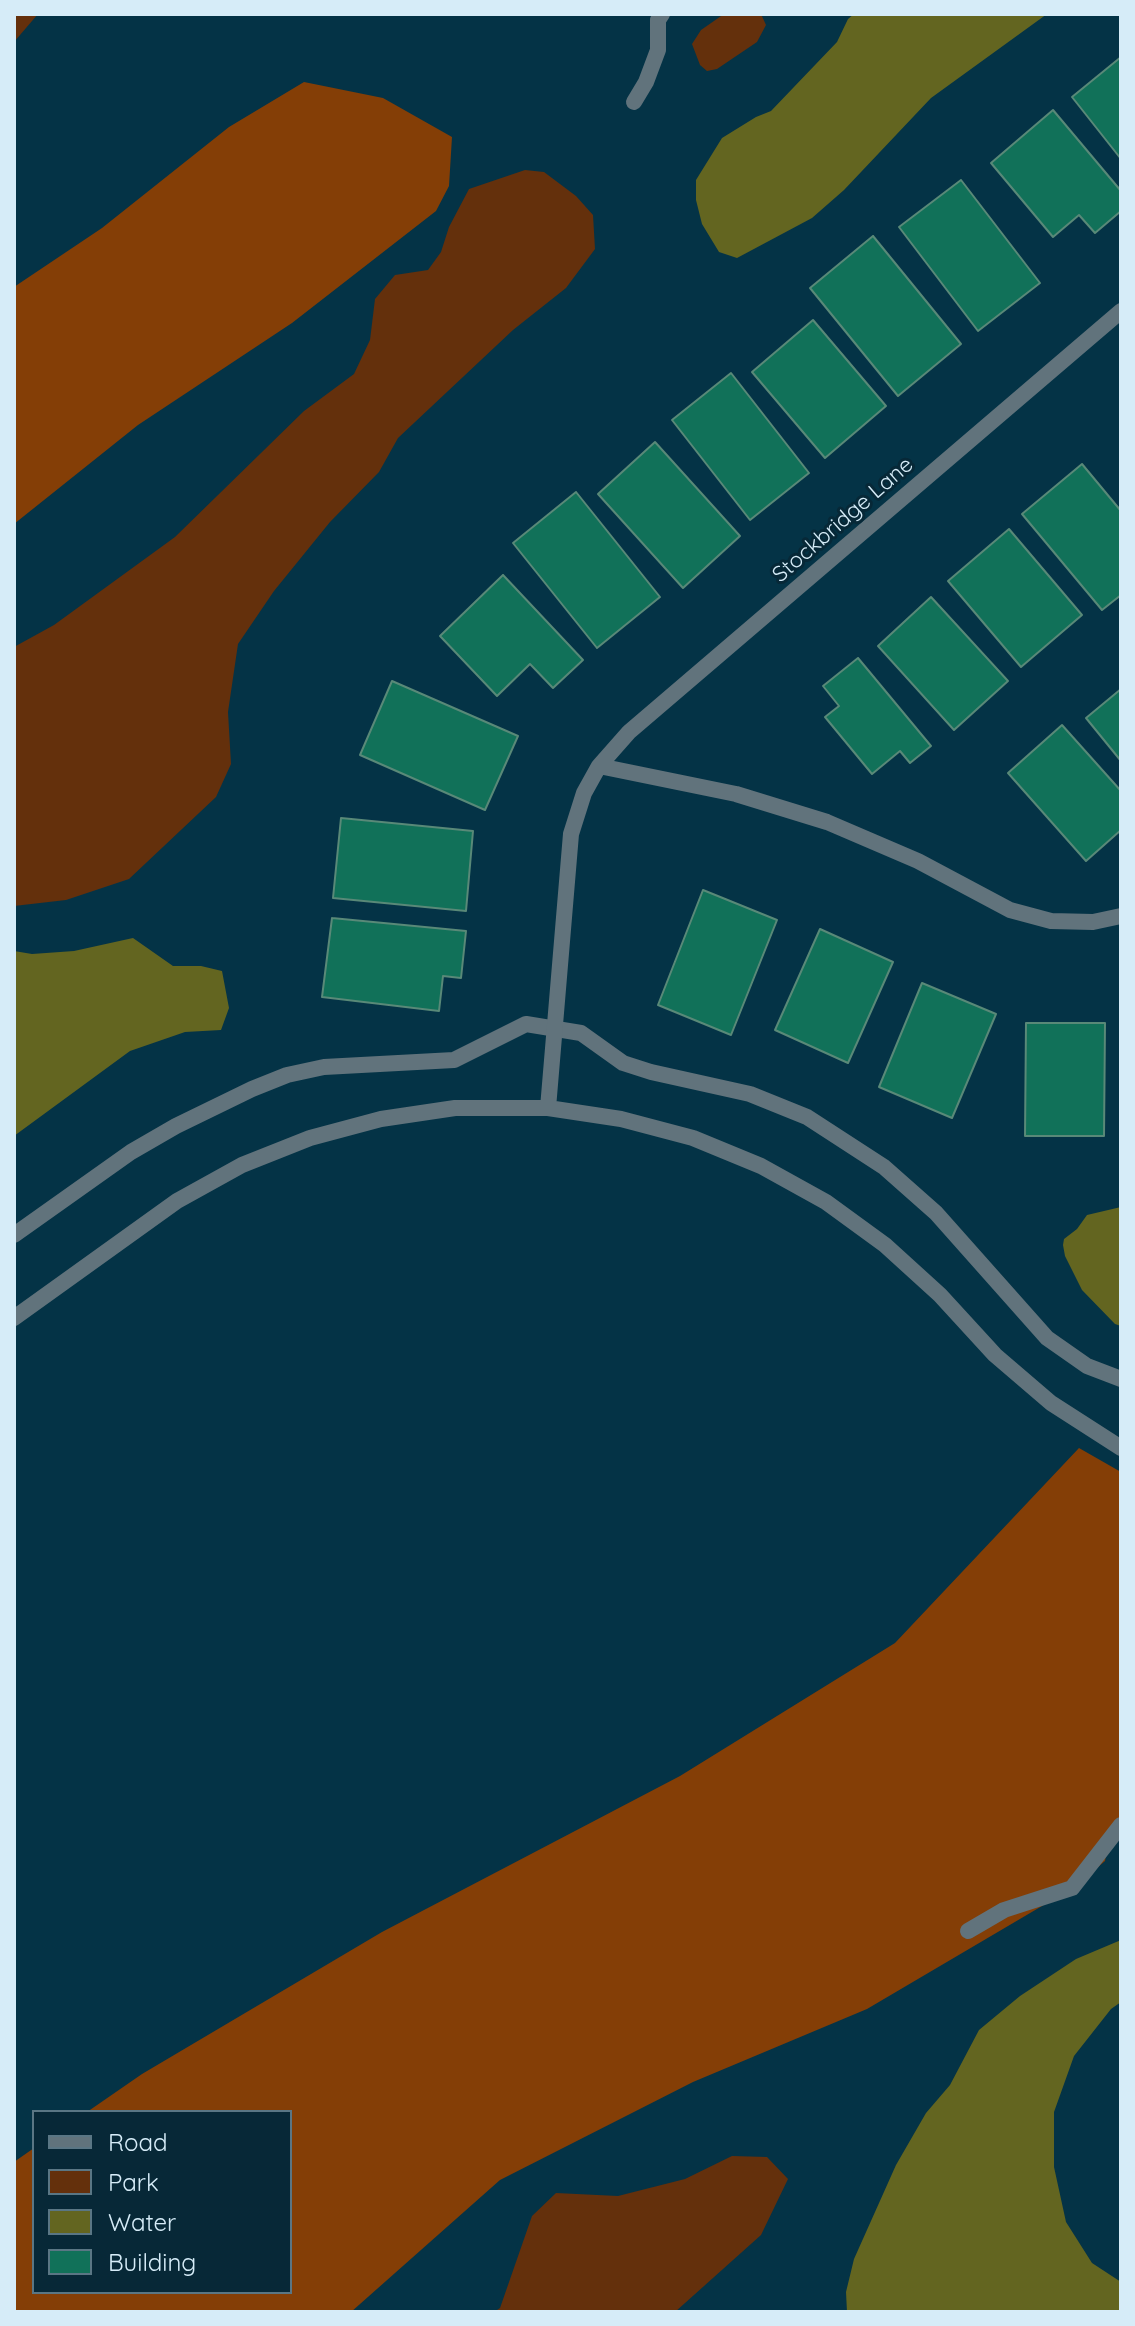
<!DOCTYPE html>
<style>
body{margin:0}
#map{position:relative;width:1135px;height:2326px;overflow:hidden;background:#043346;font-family:Quicksand,sans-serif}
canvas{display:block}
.frame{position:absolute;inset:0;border:16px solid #d6ecf8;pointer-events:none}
.legend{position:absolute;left:32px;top:2110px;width:260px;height:184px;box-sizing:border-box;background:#072837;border:2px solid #5a7684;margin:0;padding:10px 14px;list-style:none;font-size:24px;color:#d6ecf8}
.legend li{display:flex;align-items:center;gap:16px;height:40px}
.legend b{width:40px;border:2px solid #5a7684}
</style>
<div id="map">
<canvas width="1135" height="2326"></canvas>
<div class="frame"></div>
<ul class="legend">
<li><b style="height:10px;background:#61737c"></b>Road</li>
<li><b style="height:22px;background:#64300c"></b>Park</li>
<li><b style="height:22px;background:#636520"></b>Water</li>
<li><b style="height:22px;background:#117159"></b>Building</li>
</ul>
</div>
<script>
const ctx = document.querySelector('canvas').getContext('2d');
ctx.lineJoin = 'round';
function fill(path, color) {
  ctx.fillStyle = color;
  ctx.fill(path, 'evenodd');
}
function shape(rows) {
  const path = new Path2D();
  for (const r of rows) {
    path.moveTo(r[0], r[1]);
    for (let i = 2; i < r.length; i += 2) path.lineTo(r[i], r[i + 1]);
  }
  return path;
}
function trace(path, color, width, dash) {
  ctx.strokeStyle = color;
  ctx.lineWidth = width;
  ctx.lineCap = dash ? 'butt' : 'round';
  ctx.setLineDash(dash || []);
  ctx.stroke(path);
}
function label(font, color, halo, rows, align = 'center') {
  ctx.font = font + ' Quicksand,sans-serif';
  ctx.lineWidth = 6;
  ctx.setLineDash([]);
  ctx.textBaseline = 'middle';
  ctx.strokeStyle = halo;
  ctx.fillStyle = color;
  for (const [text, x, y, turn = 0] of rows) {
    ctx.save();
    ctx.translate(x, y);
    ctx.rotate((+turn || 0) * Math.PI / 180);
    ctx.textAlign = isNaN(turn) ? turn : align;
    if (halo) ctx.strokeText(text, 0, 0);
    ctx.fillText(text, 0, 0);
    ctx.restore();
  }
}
const green = shape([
 [14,14,38,14,14,42],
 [724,14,761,14,766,25,757,42,717,69,707,71,700,65,692,44,701,30],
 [525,170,544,172,576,196,593,215,595,249,566,288,513,330,398,438,379,472,330,522,274,591,238,644,228,712,231,764,216,797,129,879,66,900,14,906,14,647,54,625,175,537,304,411,354,374,370,340,375,299,395,275,428,270,441,252,449,227,469,189],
 [732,2156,767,2157,788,2179,761,2235,675,2312,494,2312,500,2308,532,2216,556,2193,618,2196,685,2179]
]);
const forest = shape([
 [304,82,383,98,452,137,449,186,436,211,292,323,138,425,14,524,14,287,102,228,229,127],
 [1079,1448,1121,1472,1121,1829,1107,1849,1105,1861,1076,1886,867,2009,693,2082,500,2180,351,2312,14,2312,14,2162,34,2148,34,2292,290,2292,290,2112,87,2112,142,2074,382,1932,680,1776,895,1643]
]);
const water = shape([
 [854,14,1047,14,931,98,844,190,812,218,737,258,719,252,702,224,696,200,696,180,722,138,756,117,771,111,837,42,848,19],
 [133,938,173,966,201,966,222,971,229,1008,221,1030,185,1032,130,1051,14,1136,14,951,32,954,74,951],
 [1121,1207,1121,1326,1115,1324,1082,1290,1065,1256,1063,1245,1064,1239,1077,1229,1087,1215],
 [1121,1940,1121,2002,1111,2009,1074,2056,1054,2112,1054,2167,1066,2222,1092,2263,1121,2282,1121,2312,847,2312,846,2292,854,2259,896,2165,926,2113,950,2085,979,2030,1020,1996,1076,1959]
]);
const building = shape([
 [1121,57,1121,159,1072,97,1121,57],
 [1053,110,1121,191,1121,211,1095,233,1079,215,1053,237,991,163,1053,110],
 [961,180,1040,283,978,331,899,227,961,180],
 [873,236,961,344,898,396,810,288,873,236],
 [813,320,886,406,825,458,752,372,813,320],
 [731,373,809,473,750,520,672,420,731,373],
 [655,442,740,536,683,588,598,494,655,442],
 [1082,464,1121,511,1121,595,1102,610,1022,514,1082,464],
 [576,492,660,597,597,648,513,543,576,492],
 [1009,529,1082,615,1021,667,948,581,1009,529],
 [503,575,583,660,553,688,530,664,497,696,440,636,503,575],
 [931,597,1008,681,954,730,878,646,931,597],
 [858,658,931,746,910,763,900,751,872,774,825,717,839,706,823,686,858,658],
 [392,681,518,736,485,810,360,755,392,681],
 [1121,689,1121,761,1086,718,1121,689],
 [1062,725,1121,791,1121,830,1086,861,1008,773,1062,725],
 [341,818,473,831,466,911,333,898,341,818],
 [703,890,777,920,731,1035,658,1005,703,890],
 [332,918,466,931,461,978,443,976,439,1011,322,997,332,918],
 [820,929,893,962,848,1063,775,1030,820,929],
 [922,983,996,1014,952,1118,879,1087,922,983],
 [1026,1023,1105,1023,1104,1136,1025,1136,1026,1023]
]);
const lane = shape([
 [634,102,646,82,658,50,658,20,662,14],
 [14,1235,131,1152,176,1126,252,1089,287,1075,324,1067,454,1060,526,1024,581,1033,623,1063,651,1072,750,1094,807,1117,884,1167,936,1213,1047,1338,1087,1366,1121,1379],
 [968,1931,1004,1910,1072,1888,1121,1825]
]);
const street = shape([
 [599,766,736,794,827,822,918,861,1010,910,1051,921,1093,922,1121,916],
 [548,1108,571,834,584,793,599,766,629,732,1121,311],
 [14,1318,177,1201,242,1165,310,1138,381,1119,455,1108,548,1108,621,1119,693,1138,761,1166,826,1202,885,1245,940,1295,995,1355,1051,1403,1121,1448]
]);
const streetNames = [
 ["Stockbridge Lane",843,520,-41]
];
fill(green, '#64300c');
fill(forest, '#843e06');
fill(water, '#636520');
fill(building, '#117159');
trace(building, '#598978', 2);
trace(lane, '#61737c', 16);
trace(street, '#61737c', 16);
label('22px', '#d6ecf8', '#072837', streetNames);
</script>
